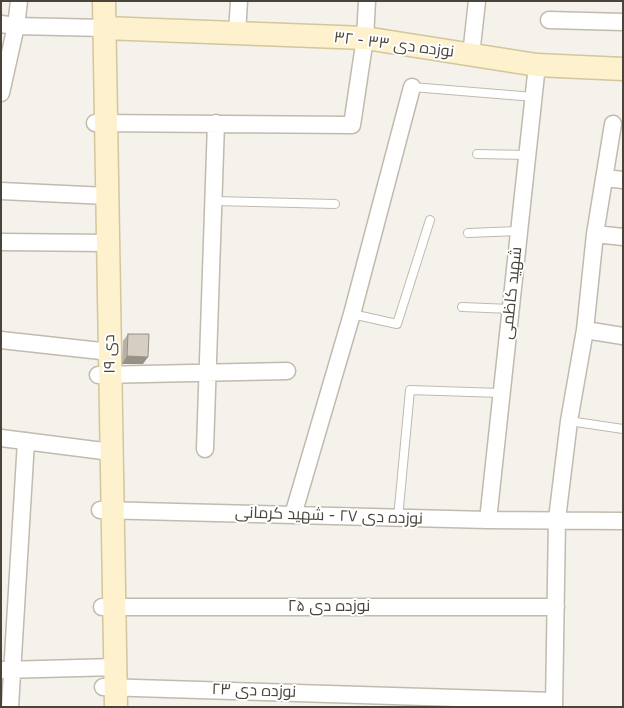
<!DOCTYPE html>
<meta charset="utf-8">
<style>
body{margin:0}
#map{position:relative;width:624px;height:708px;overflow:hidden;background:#f5f2eb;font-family:"Fira Sans",sans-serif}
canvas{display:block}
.frame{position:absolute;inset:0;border:2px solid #494339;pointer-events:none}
</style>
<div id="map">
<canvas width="624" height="708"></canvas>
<div class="frame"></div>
</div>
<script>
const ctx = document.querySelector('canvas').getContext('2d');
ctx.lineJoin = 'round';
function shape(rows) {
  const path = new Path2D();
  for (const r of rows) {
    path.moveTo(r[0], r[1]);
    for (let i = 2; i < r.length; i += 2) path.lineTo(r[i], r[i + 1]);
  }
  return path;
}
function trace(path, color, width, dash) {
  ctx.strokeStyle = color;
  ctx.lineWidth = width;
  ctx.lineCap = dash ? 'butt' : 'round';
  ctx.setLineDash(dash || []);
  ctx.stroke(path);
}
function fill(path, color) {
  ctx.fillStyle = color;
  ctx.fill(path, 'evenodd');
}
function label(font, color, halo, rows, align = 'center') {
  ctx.font = font + ' "Fira Sans",Cairo,sans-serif';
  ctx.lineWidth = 4;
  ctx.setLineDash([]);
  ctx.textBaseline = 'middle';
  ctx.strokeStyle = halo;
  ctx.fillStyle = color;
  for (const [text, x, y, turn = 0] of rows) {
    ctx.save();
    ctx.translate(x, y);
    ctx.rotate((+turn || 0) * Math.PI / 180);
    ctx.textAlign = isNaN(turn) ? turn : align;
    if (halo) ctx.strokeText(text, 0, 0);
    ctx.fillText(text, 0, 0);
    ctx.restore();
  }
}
const lane = shape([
 [412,87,534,97],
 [477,154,527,155],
 [214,201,335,204],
 [468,233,519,231],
 [462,307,511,309],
 [352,314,397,324,430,220],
 [569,421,623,429],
 [398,518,410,390,501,393]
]);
const street = shape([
 [549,20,623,22],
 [1,24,16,26,104,28],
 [237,33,239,1],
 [471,55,477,1],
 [1,93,16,26,19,1],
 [95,123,352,125,365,38,367,1],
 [604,178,623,180],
 [1,191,107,196],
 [595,234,623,237],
 [1,242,108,243],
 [585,330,623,336],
 [1,340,110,352],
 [98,375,287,371],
 [1,438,111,452],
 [205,449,216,123],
 [100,510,488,520,623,521],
 [293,515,352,314,412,87],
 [488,520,537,65],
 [102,607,556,607],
 [3,670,116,667],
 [103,687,554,701],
 [10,707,26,441],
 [554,707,557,519,569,421,585,330,595,234,613,124]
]);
const secondary = shape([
 [104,1,116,707],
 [104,28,365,38,537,65,623,69]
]);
const wall = shape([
 [128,334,143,364,122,364,123,341]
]);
const shadedWall = shape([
 [127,356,148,357,143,364,122,364]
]);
const building = shape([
 [128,334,149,334,148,357,127,356,128,334]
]);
const streetNames = [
 ["۳۲ - نوزده دی ۳۳",394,45,7],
 ["شهید کاظمی",512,293,-84],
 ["۱۹ دی",110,354,-91],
 ["نوزده دی ۲۷ - شهید کرمانی",329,516,2],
 ["نوزده دی ۲۵",329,607],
 ["نوزده دی ۲۳",254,691,2]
];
trace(lane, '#c1baae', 10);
trace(street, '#c1baae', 19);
trace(secondary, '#d3c69c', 25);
trace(lane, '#fff', 8);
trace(street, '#fff', 16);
trace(secondary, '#fdf2cd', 22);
fill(wall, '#b8b1a6');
fill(shadedWall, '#969087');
fill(building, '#d6cec1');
trace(building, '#969087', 1);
label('16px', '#494339', '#fff', streetNames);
</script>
